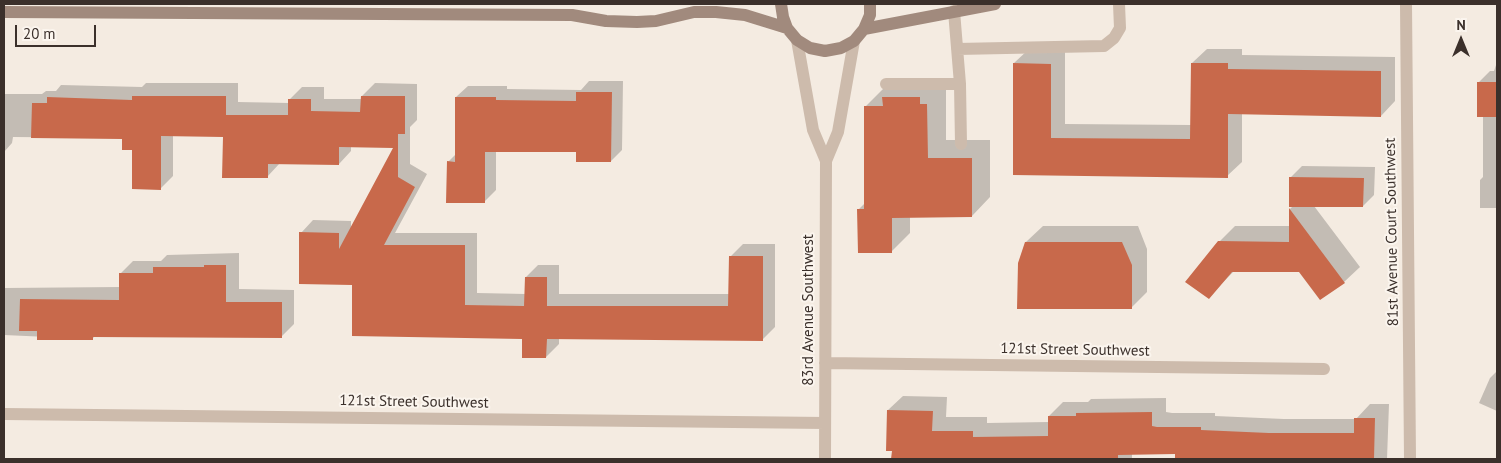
<!DOCTYPE html>
<style>
body{margin:0}
#map{position:relative;width:1501px;height:463px;overflow:hidden;background:#f4ebe1;font-family:"PT Sans",sans-serif}
canvas{display:block}
.frame{position:absolute;inset:0;border:5px solid #3b302b;pointer-events:none}
.north{position:absolute;left:1436px;top:15px;width:50px;height:50px;-webkit-text-stroke:4px #fbf5ee;paint-order:stroke;rotate:0deg;font-size:14px;font-weight:700;line-height:20px;text-align:center;color:#3b302b}
.north::after{content:'';display:block;margin:auto;width:18px;height:22px;background:#3b302b;clip-path:polygon(50% 0,100% 100%,50% 72%,0 100%)}
.scale{position:absolute;left:15px;top:25px;width:81px;height:22px;box-sizing:border-box;border:2px solid #3b302b;border-top:0;padding-left:6px;font-size:15px;line-height:18px;white-space:nowrap;color:#3b302b;-webkit-text-stroke:4px #fbf5ee;paint-order:stroke}
</style>
<div id="map">
<canvas width="1501" height="463"></canvas>
<div class="frame"></div>
<div class="north">N</div>
<div class="scale">20 m</div>
</div>
<script>
const ctx = document.querySelector('canvas').getContext('2d');
ctx.lineJoin = 'round';
function fill(path, color) {
  ctx.fillStyle = color;
  ctx.fill(path, 'evenodd');
}
function shape(rows) {
  const path = new Path2D();
  for (const r of rows) {
    path.moveTo(r[0], r[1]);
    for (let i = 2; i < r.length; i += 2) path.lineTo(r[i], r[i + 1]);
  }
  return path;
}
function trace(path, color, width, dash) {
  ctx.strokeStyle = color;
  ctx.lineWidth = width;
  ctx.lineCap = dash ? 'butt' : 'round';
  ctx.setLineDash(dash || []);
  ctx.stroke(path);
}
function label(font, color, halo, rows, align = 'center') {
  ctx.font = font + ' "PT Sans",sans-serif';
  ctx.lineWidth = 4;
  ctx.setLineDash([]);
  ctx.textBaseline = 'middle';
  ctx.strokeStyle = halo;
  ctx.fillStyle = color;
  for (const [text, x, y, turn = 0] of rows) {
    ctx.save();
    ctx.translate(x, y);
    ctx.rotate((+turn || 0) * Math.PI / 180);
    ctx.textAlign = isNaN(turn) ? turn : align;
    if (halo) ctx.strokeText(text, 0, 0);
    ctx.fillText(text, 0, 0);
    ctx.restore();
  }
}
const shadow = shape([
 [1029,49,1065,50,1065,124,1192,125,1192,63,1207,49,1242,49,1242,55,1395,57,1395,101,1381,116,1242,113,1242,162,1227,176,1014,174,1014,63],
 [1497,62,1497,208,1480,208,1480,180,1483,177,1483,116,1478,83,1490,71,1494,71],
 [589,81,623,81,622,150,611,161,577,151,496,151,496,190,484,202,448,162,456,154,456,97,468,86,507,86,507,89,581,90],
 [146,83,238,83,238,102,290,103,290,99,302,87,324,87,324,99,362,99,362,96,375,83,417,84,417,120,410,127,410,164,427,174,395,233,477,233,477,293,526,294,526,277,538,265,559,265,559,294,730,294,730,257,743,244,775,244,775,327,762,340,559,338,559,344,546,357,523,337,354,283,301,233,313,220,351,221,351,229,395,147,351,146,351,151,339,164,280,163,267,177,224,135,173,135,173,176,160,189,134,149,123,138,13,137,12,143,4,152,4,94,42,94,46,91,56,91,61,85,142,87],
 [946,86,946,140,990,140,990,197,972,216,910,217,910,233,891,252,859,209,865,203,865,107,884,88],
 [1302,166,1375,167,1374,195,1363,206,1314,206,1360,267,1344,282,1299,270,1234,271,1209,297,1219,242,1235,226,1290,226,1290,209,1294,205,1291,177],
 [1043,226,1138,226,1147,249,1147,292,1131,308,1026,242],
 [239,253,239,289,294,290,294,324,281,337,95,336,92,339,4,335,4,288,120,287,120,274,133,261,161,261,167,255],
 [1497,371,1497,411,1479,403,1490,378],
 [903,396,947,397,946,417,987,417,987,423,1049,422,1049,416,1063,402,1088,402,1091,399,1166,398,1166,412,1172,413,1215,413,1215,416,1284,419,1356,419,1370,404,1389,404,1387,459,1176,459,1176,453,1132,454,1132,459,893,459,888,410]
]);
const building = shape([
 [1013,63,1051,64,1051,138,1190,139,1191,63,1228,63,1228,69,1381,71,1381,117,1228,114,1228,178,1013,175],
 [1477,82,1497,82,1497,117,1477,117],
 [576,92,612,92,611,162,576,162,576,152,485,152,485,203,446,203,447,161,455,162,455,97,496,97,496,100,576,101],
 [132,96,226,96,226,115,288,115,288,99,311,99,311,111,360,112,361,96,405,96,405,134,398,134,398,177,415,187,384,245,465,245,465,305,524,306,525,277,547,277,547,306,728,306,729,256,763,256,763,341,547,339,546,358,522,358,522,339,352,336,352,285,299,284,299,232,339,233,339,249,393,148,339,147,339,165,268,164,268,178,222,178,223,137,161,136,161,190,132,189,132,150,122,150,122,139,31,138,32,103,47,103,47,97,132,100],
 [882,97,920,97,920,104,927,104,928,158,972,158,972,217,892,218,892,253,858,253,857,209,864,209,864,106,883,106],
 [1289,177,1364,178,1363,207,1289,207],
 [1289,208,1345,283,1320,300,1299,272,1232,272,1209,299,1185,282,1218,241,1289,242],
 [1025,242,1122,242,1132,265,1132,309,1017,309,1018,263],
 [204,265,226,265,226,302,282,302,282,338,93,337,93,340,37,340,37,331,19,331,20,299,119,300,119,273,153,273,153,267,204,267],
 [887,410,933,411,932,431,973,431,973,437,1048,436,1048,416,1076,416,1076,413,1152,412,1152,426,1157,427,1201,427,1201,430,1269,433,1354,433,1354,418,1375,418,1374,459,1175,459,1175,454,1118,455,1118,459,891,459,892,451,886,451]
]);
const lane = shape([
 [957,49,1104,46,1114,38,1120,28,1119,4],
 [886,84,960,84,954,11],
 [960,84,961,144]
]);
const street = shape([
 [1406,4,1410,459],
 [797,40,813,130,826,161],
 [825,363,1324,369],
 [4,414,825,423],
 [825,459,826,161,838,132,854,41]
]);
const secondary = shape([
 [781,4,783,17,787,28,797,40,810,48,825,51,841,48,854,41,864,29,870,15,870,4],
 [4,12,572,15,606,21,637,22,656,21,694,12,716,12,745,15,787,28],
 [864,29,995,4]
]);
const streetNames = [
 ["81st Avenue Court Southwest",1392,232,-91],
 ["83rd Avenue Southwest",809,310,-90],
 ["121st Street Southwest",1075,350,1],
 ["121st Street Southwest",414,402,1]
];
fill(shadow, '#0003');
fill(building, '#c8694b');
trace(lane, '#cdbbac', 12);
trace(street, '#cdbbac', 12);
trace(secondary, '#a18a7d', 12);
label('15px', '#3b302b', '#fbf5ee', streetNames);
</script>
